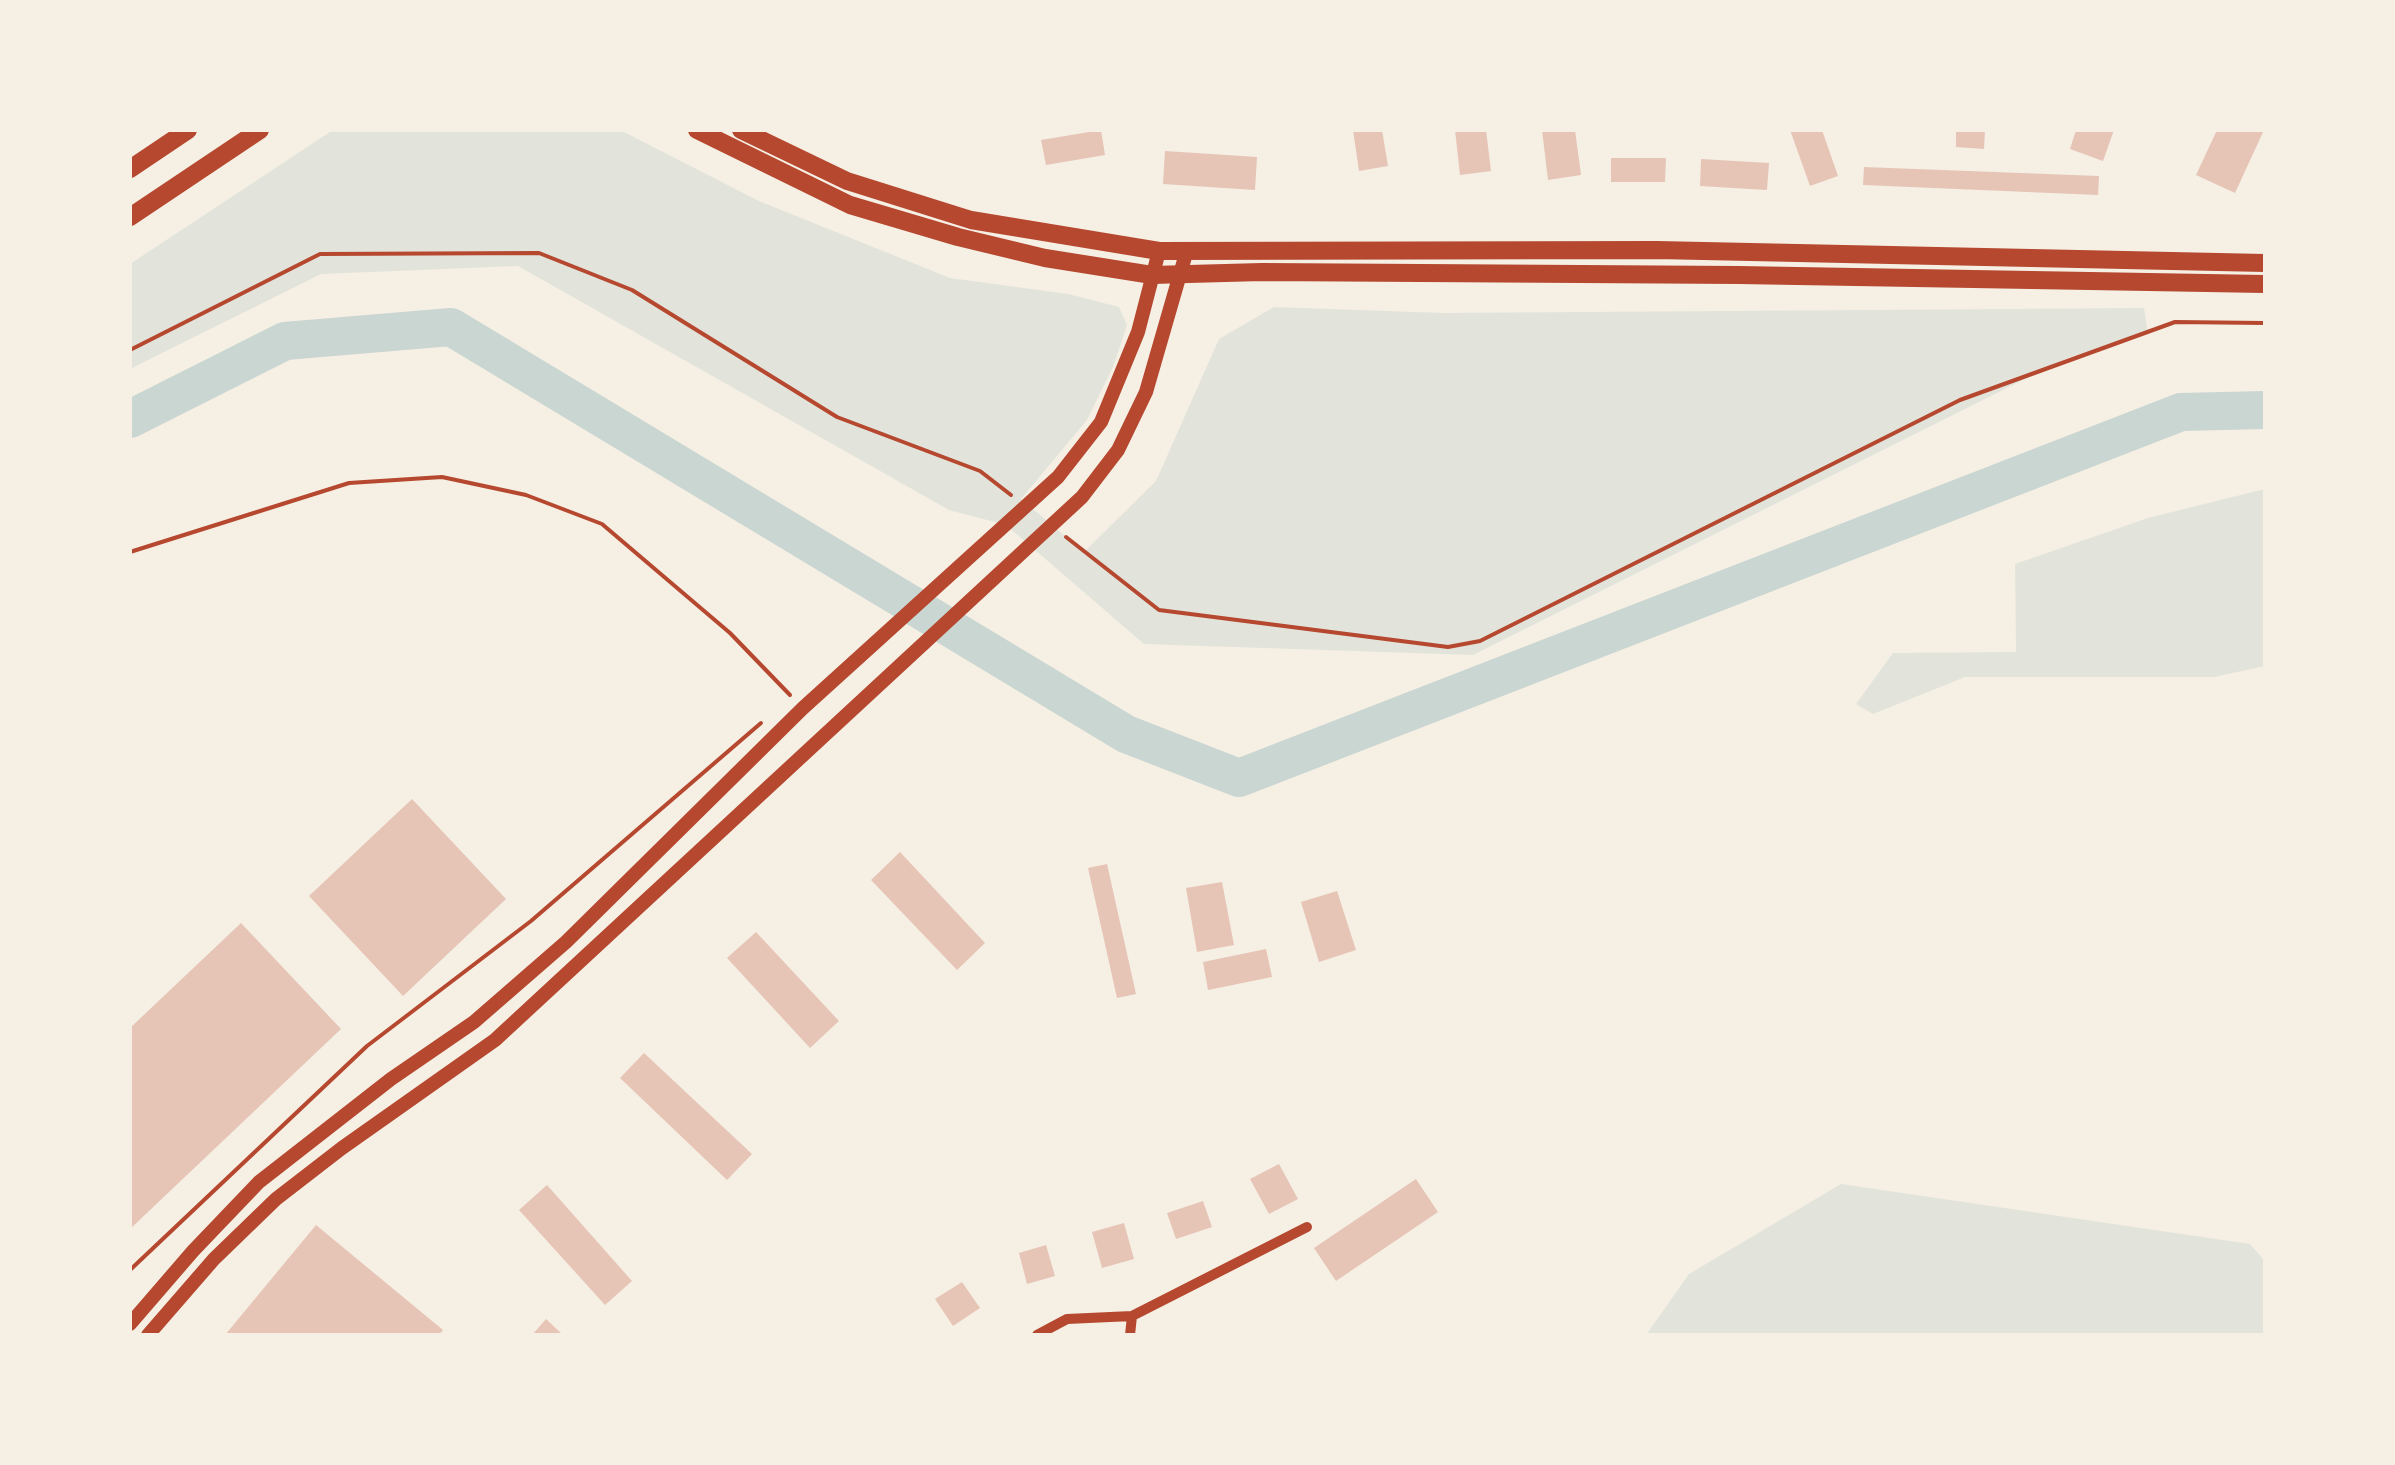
<!DOCTYPE html>
<style>
body{margin:0}
#map{position:relative;width:2395px;height:1465px;overflow:hidden;background:#f6efe4;font-family:Figtree,sans-serif}
canvas{display:block}
.frame{position:absolute;inset:0;border:132px solid #f6efe4;pointer-events:none}
</style>
<div id="map">
<canvas width="2395" height="1465"></canvas>
<div class="frame"></div>
</div>
<script>
const ctx = document.querySelector('canvas').getContext('2d');
ctx.lineJoin = 'round';
function fill(path, color) {
  ctx.fillStyle = color;
  ctx.fill(path, 'evenodd');
}
function shape(rows) {
  const path = new Path2D();
  for (const r of rows) {
    path.moveTo(r[0], r[1]);
    for (let i = 2; i < r.length; i += 2) path.lineTo(r[i], r[i + 1]);
  }
  return path;
}
function trace(path, color, width, dash) {
  ctx.strokeStyle = color;
  ctx.lineWidth = width;
  ctx.lineCap = dash ? 'butt' : 'round';
  ctx.setLineDash(dash || []);
  ctx.stroke(path);
}
const green = shape([
 [333,130,620,130,759,201,950,278,1068,294,1119,307,1127,325,1113,367,1087,420,1021,499,1084,552,1156,481,1219,339,1274,307,1443,313,2144,308,2148,334,2067,358,1473,655,1144,644,1006,525,949,510,518,266,321,274,130,369,130,264],
 [2265,489,2265,666,2214,677,1965,677,1873,714,1856,704,1893,653,2016,652,2015,564,2148,518],
 [1841,1184,2250,1244,2265,1261,2265,1335,1646,1335,1689,1274]
]);
const river = shape([
 [130,419,285,341,451,327,1126,734,1239,778,2181,412,2265,410]
]);
const building = shape([
 [1101,130,1105,155,1046,165,1041,140],
 [1353,130,1382,130,1388,166,1359,171],
 [1455,130,1486,130,1491,171,1460,175],
 [1542,130,1575,130,1581,175,1548,180],
 [1790,130,1822,130,1838,176,1810,186],
 [1956,130,1985,130,1984,149,1956,147],
 [2076,130,2114,130,2103,161,2070,149],
 [2217,130,2264,130,2235,193,2196,175],
 [1165,151,1257,157,1255,190,1163,184],
 [1611,158,1666,158,1665,182,1611,182],
 [1701,159,1769,163,1767,190,1700,186],
 [1864,167,2099,176,2098,195,1863,185],
 [412,799,506,899,403,996,309,896],
 [900,852,985,943,957,970,871,880],
 [1107,864,1136,994,1117,998,1088,868],
 [1222,882,1234,945,1197,952,1186,888],
 [1337,891,1356,950,1319,962,1301,902],
 [241,923,341,1029,130,1229,130,1028],
 [756,932,839,1021,810,1048,727,958],
 [1266,949,1272,977,1208,990,1203,962],
 [644,1053,752,1154,727,1180,620,1078],
 [1279,1164,1298,1199,1269,1214,1250,1179],
 [1416,1179,1438,1212,1336,1281,1314,1248],
 [547,1185,632,1281,605,1305,519,1210],
 [1203,1201,1212,1227,1176,1239,1167,1213],
 [1124,1223,1134,1259,1102,1268,1092,1232],
 [316,1225,443,1330,439,1335,225,1335],
 [1046,1245,1055,1276,1027,1284,1019,1253],
 [962,1282,980,1308,953,1326,935,1299],
 [546,1319,563,1335,532,1335]
]);
const path = shape([
 [130,350,320,254,539,253,632,290,837,417,980,471,1011,495],
 [1066,537,1159,610,1448,647,1480,641,1960,400,2175,322,2265,323],
 [130,552,349,483,442,477,526,495,602,524,730,633,790,695],
 [130,1270,367,1046,531,921,761,723]
]);
const minor = shape([
 [1037,1335,1067,1319,1132,1316],
 [1130,1335,1132,1316,1307,1227]
]);
const secondary = shape([
 [130,1324,193,1251,259,1182,391,1079,474,1022,566,942,803,708,1058,477,1101,422,1138,332,1159,251],
 [148,1335,214,1259,276,1199,342,1148,495,1040,1082,497,1118,450,1146,392,1187,250]
]);
const trunk = shape([
 [697,130,850,205,958,237,1045,258,1152,275,1262,272,1739,275,2265,284],
 [741,130,847,181,971,220,1159,251,1657,250,2265,263],
 [130,169,188,130],
 [130,217,260,130]
]);
fill(green, '#e2e4dc');
trace(river, '#c9d6d2', 38);
fill(building, '#e6c5b7');
trace(path, '#b5482f', 4);
trace(minor, '#b5482f', 10);
trace(secondary, '#b5482f', 14);
trace(trunk, '#b5482f', 18);
</script>
